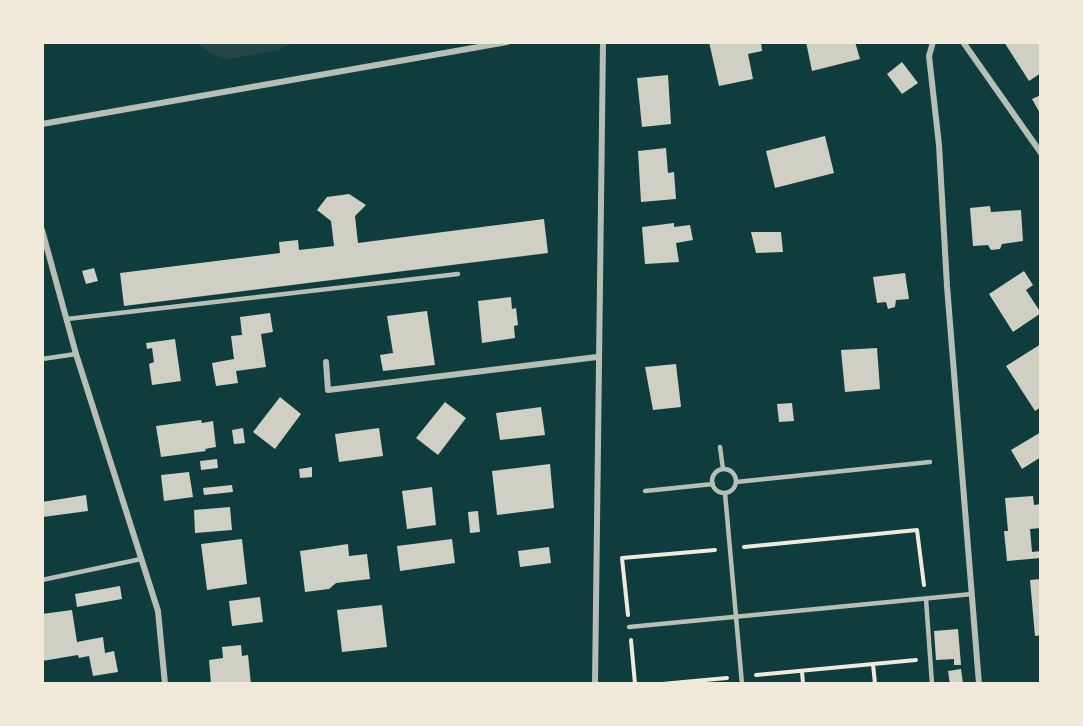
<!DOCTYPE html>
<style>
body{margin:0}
#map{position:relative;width:1083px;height:726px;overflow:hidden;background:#0f3d3e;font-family:"DM Sans",sans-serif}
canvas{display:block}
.frame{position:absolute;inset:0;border:44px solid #f1e9da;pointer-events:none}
</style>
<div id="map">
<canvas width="1083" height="726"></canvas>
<div class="frame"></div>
</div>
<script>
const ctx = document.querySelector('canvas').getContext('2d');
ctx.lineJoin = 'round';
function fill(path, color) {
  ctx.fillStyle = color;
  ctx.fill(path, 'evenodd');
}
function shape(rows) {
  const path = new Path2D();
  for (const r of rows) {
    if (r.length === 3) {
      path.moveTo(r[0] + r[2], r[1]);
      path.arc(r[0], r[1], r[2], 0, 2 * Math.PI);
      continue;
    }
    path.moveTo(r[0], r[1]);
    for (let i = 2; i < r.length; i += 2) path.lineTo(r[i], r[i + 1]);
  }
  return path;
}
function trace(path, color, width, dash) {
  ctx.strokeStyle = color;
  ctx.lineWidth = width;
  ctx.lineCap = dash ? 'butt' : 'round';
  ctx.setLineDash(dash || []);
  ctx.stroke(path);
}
const green = shape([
 [195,42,297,42,278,50,230,59,213,55]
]);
const building = shape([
 [709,42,761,42,762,51,748,54,753,79,719,86],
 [806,42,855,42,860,59,812,71],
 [1004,42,1041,42,1041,73,1029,81],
 [902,62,918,83,902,94,887,74],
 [668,75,671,124,642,127,637,78],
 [1041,95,1041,115,1032,99],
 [825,136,834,173,775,188,766,151],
 [666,148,668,173,674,172,676,199,641,202,638,151],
 [349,194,366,205,355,216,358,243,544,219,548,253,124,306,120,273,280,253,279,242,298,240,299,250,334,246,331,221,317,210,327,197],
 [990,206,991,212,1021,210,1023,241,1002,244,1000,249,991,250,988,245,973,246,970,208],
 [674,223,674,227,690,225,693,240,676,243,679,262,645,264,642,227],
 [751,232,781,232,783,252,756,253],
 [94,268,98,281,86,284,82,271],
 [1024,271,1033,285,1026,290,1041,313,1013,332,989,294],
 [905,273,909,299,896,300,895,307,888,309,886,302,877,303,873,277],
 [511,297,512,309,516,308,518,325,514,326,515,338,482,343,478,301],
 [427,311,435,365,383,371,380,355,393,353,387,316],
 [270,313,273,332,261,334,266,367,236,371,238,383,216,386,212,363,234,359,231,336,242,335,240,317],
 [175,339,181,381,152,385,149,364,154,362,152,348,147,349,146,343],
 [1041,344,1041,407,1035,411,1006,366],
 [877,348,880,389,845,392,841,350],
 [676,364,681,407,653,410,645,367],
 [280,397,301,414,275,449,253,432],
 [445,402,466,418,438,455,416,438],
 [792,403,794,421,779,422,777,404],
 [541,407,545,435,500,440,496,413],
 [201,420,202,423,213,421,216,447,205,449,206,451,161,457,156,426],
 [243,428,245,443,234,444,232,430],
 [379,428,383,456,339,462,335,434],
 [1041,432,1041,457,1022,469,1011,450],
 [217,459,218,468,201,470,200,461],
 [550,464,554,508,497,515,492,471],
 [312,467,312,477,300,478,299,469],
 [189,472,193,497,164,501,161,475],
 [232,485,233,492,204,495,203,488],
 [432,487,436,525,407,529,402,491],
 [86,495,88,511,43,517,42,502],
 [1033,496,1034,505,1041,504,1041,528,1030,529,1032,552,1041,551,1041,558,1007,561,1004,531,1008,531,1005,498],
 [230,507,232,530,195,533,194,510],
 [478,511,480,532,470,533,468,512],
 [242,539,247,584,207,590,201,544],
 [452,539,455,563,400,571,397,546],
 [348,544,349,556,367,554,370,579,336,583,329,589,305,592,300,551],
 [549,547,551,563,520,567,518,551],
 [1041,579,1041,635,1035,636,1030,580],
 [120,586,122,599,77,607,75,594],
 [260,597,263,622,232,626,229,601],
 [382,605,387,647,342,652,337,610],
 [72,610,77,642,103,637,105,653,114,651,118,672,93,676,89,656,79,658,78,655,42,661,42,614],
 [958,629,961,665,954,665,954,659,936,660,934,631],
 [241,645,242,656,248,655,251,684,211,684,209,660,223,658,222,647],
 [961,669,963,684,950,684,948,671]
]);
const path = shape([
 [744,547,917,530,924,585],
 [628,615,622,558,715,550],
 [631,640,635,684],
 [873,664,875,684],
 [802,671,803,684],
 [756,675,916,660],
 [662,684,727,678]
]);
const service = shape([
 [67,319,458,274],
 [42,359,76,354],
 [720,447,723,469],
 [724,481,12],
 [736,482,930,462],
 [645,491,713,484],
 [725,493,742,684],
 [42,580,141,559],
 [926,599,932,684],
 [629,627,972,594]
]);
const minor = shape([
 [933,42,929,56,939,145,947,286,979,684],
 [963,42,1041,153],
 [42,124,507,42],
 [42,230,76,354,158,611,165,684],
 [326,362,328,390,597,357],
 [595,684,603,42]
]);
fill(green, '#244646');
fill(building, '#cfcfc3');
trace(path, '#f1e9da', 4);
trace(service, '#b8beb3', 4.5);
trace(minor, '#b8beb3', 6);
</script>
